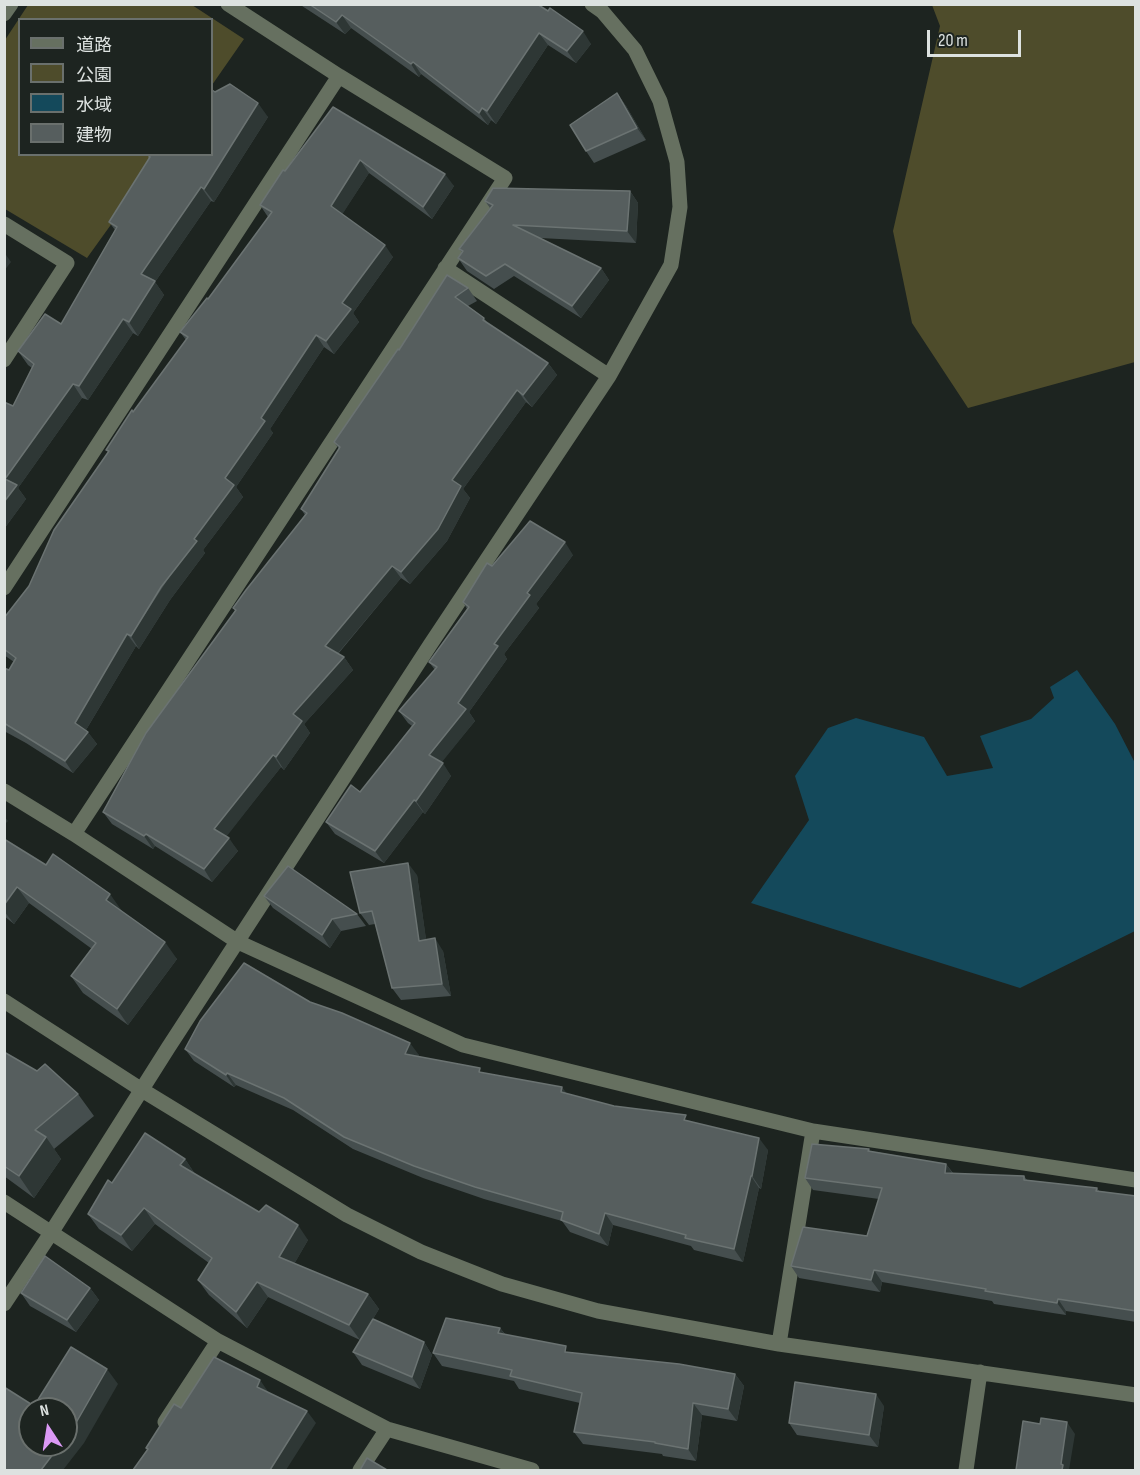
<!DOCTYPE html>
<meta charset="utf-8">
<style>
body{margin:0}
#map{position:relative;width:1140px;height:1475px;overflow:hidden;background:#1d2420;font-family:"Sofia Sans Condensed","Noto Sans JP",sans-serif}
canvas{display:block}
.frame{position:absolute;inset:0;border:6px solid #dde2e0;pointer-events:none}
.legend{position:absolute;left:18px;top:18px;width:195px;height:138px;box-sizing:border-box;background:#1d2420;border:2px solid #6a706d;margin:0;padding:8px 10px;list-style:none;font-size:18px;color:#dde2e0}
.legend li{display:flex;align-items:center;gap:12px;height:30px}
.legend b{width:30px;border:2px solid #6a706d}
.north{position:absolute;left:18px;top:1397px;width:60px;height:60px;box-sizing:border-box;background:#1d2420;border:2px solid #6a706d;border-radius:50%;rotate:348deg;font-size:16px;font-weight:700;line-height:24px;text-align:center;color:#dde2e0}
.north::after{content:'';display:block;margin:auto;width:21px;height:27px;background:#db99f5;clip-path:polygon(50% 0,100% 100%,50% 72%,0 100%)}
.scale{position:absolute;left:927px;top:30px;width:94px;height:27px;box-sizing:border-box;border:3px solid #dde2e0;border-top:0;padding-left:8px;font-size:18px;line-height:21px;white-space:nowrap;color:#dde2e0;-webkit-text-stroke:4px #1d2420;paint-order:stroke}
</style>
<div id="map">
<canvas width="1140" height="1475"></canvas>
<div class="frame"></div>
<ul class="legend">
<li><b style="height:8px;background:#667060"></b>道路</li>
<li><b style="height:16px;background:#4e4c2b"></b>公園</li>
<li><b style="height:16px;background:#14495b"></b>水域</li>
<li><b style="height:16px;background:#565e5e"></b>建物</li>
</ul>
<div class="north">N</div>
<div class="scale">20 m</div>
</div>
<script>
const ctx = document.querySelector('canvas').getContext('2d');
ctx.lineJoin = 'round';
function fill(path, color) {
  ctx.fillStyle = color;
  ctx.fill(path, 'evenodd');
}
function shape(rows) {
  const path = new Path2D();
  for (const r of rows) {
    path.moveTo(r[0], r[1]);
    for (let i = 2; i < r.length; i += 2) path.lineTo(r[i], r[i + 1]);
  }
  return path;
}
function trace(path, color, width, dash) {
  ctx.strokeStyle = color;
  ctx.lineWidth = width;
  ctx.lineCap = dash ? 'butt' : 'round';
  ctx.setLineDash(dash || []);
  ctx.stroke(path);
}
const green = shape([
 [28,5,192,5,244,39,212,85,212,20,20,20,20,154,161,155,87,258,5,209,5,40],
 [932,5,1135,5,1135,362,968,408,912,323,893,231,940,26]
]);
const water = shape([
 [1077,670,1115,724,1135,763,1135,931,1020,988,751,903,809,820,795,776,828,728,856,718,924,737,947,776,993,768,980,736,1031,719,1054,698,1050,687]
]);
const minor = shape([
 [4,14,11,4],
 [4,224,67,263,4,360],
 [445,268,609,376],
 [4,588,339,76],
 [4,791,74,834,238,942,463,1045,813,1131,1136,1180],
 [74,834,505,178,339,76,228,4],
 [4,1001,142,1090,347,1215,421,1252,502,1284,598,1311,779,1344,1136,1395],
 [4,1202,218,1341,387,1429,532,1470],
 [4,1304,51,1233,168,1048,430,645,609,376,671,265,680,207,677,162,660,101,635,50,602,11,592,4],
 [779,1344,813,1131],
 [165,1422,218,1341],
 [360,1470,387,1429],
 [966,1470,980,1372]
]);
const wall = shape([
 [299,4,537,4,591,44,576,63,548,45,496,124,491,120,488,125,421,74,419,77,351,28,345,34],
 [215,92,268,117,214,202,211,201,155,282,164,295,138,336,133,333,88,400,82,398,18,488,26,499,4,529,13,406,32,368,28,365,18,351,61,324,115,230,109,222],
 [617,93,626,106,646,140,594,163,586,151],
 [333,107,454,186,432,219,369,173,342,214,393,257,353,313,359,322,334,354,324,347,270,429,273,433,236,487,243,497,203,550,205,553,170,600,139,649,136,646,86,730,97,744,73,773,26,743,4,731,4,668,9,670,14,662,4,655,4,618,29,586,108,452,106,450,186,340,180,332,208,299,268,217,260,205],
 [630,191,638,203,636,243,540,238,601,268,609,280,581,318,514,276,494,289,467,271,458,258,462,252,459,249,490,208,485,201],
 [447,275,468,288,477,301,468,306,484,318,488,324,548,363,557,375,532,407,526,402,463,489,470,498,447,541,410,584,401,578,338,654,344,657,353,670,304,724,310,733,284,770,281,767,226,836,238,851,212,882,155,846,153,849,112,824,103,812,235,611,233,608,305,515,301,509,339,449,334,442,399,350],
 [573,555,536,604,539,608,504,654,507,659,469,712,475,721,441,762,451,776,425,814,423,812,384,863,335,834,326,822,360,792,412,726,408,723,399,711,435,670,429,662,467,609,463,602,492,566],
 [4,839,46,865,122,911,177,959,128,1025,83,993,71,976,92,949,29,903,14,924,4,916],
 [417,875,426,940,443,951,451,996,401,1000,392,988,375,924,369,925,360,913],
 [264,896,357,914,366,926,341,931,330,948,273,908],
 [310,1002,419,1055,418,1056,614,1106,690,1121,768,1150,761,1189,759,1188,743,1262,694,1250,691,1246,613,1225,608,1246,570,1232,562,1221,484,1199,423,1178,353,1149,293,1110,236,1085,234,1087,194,1061,185,1049],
 [4,1052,78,1094,94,1116,54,1149,61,1159,34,1198,4,1176],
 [869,1149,870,1151,946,1164,953,1173,1024,1176,1027,1180,1097,1188,1099,1191,1136,1196,1136,1322,1066,1311,1066,1315,994,1304,992,1301,882,1282,880,1292,799,1278,791,1266,867,1236,879,1199,813,1190,805,1178],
 [185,1159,195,1174,259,1212,308,1240,294,1264,368,1294,379,1309,360,1340,268,1297,247,1328,209,1295,198,1280,209,1263,155,1224,132,1251,99,1229,88,1214,112,1183],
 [90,1288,99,1300,76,1332,30,1306,21,1293],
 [500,1328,505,1334,571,1353,735,1374,744,1386,737,1421,702,1415,696,1461,663,1456,662,1454,583,1444,574,1432,580,1403,519,1389,514,1381,442,1366,433,1353],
 [424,1342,432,1355,420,1389,362,1365,353,1352],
 [884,1406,878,1447,797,1435,789,1423]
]);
const shadedWall = shape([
 [342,15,351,28,345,34,336,22],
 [583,31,591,44,576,63,567,51],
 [539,33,548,45,496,124,487,111],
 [413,62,421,74,419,77,411,64],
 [617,93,626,106,646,140,637,128],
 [258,103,268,117,214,202,204,189],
 [482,108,491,120,488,125,479,113],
 [360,160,369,173,340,218,331,206],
 [445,174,454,186,432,219,423,207],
 [201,187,211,201,155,282,164,295,138,336,129,322,141,274],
 [630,191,638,203,636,243,627,231],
 [385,245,393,257,353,313,359,322,334,354,326,341,342,303],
 [4,252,11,262,4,271],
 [601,268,609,280,581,318,572,306],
 [123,319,133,333,88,400,79,386],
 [316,335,324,347,270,429,273,433,236,487,243,497,203,550,205,553,170,600,139,649,131,636,194,539,225,478,261,418],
 [548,363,557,375,532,407,523,395],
 [73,384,82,398,18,488,26,499,4,529,5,479],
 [517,390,526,402,463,489,470,498,447,541,410,584,401,572,452,480],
 [565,542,573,555,536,604,539,608,504,654,507,659,469,712,475,721,438,767,429,755,458,703,494,644,527,593],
 [392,566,401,578,333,659,325,646],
 [127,634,136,646,83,735,75,723],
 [344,657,353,670,304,724,310,733,284,770,276,757,293,714],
 [88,732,97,744,73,773,65,761],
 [273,755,281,767,223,841,214,829],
 [443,763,451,776,425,814,416,801],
 [414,800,423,812,384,863,375,851],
 [4,816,8,821,4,825],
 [146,834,155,846,153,849,144,836],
 [229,838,238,851,212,882,204,869],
 [408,863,417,875,428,953,419,941],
 [17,887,29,903,14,924,4,911,4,905],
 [110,894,122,911,118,917,106,900],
 [332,919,341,931,330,948,322,935],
 [435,938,443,951,451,996,442,984],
 [165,942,177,959,128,1025,117,1009],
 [410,1043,419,1055,414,1066,405,1054],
 [227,1073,236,1085,234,1087,226,1075],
 [562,1087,571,1099,561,1092],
 [46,1137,61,1159,34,1198,19,1176],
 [759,1138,768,1150,761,1189,752,1176],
 [185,1159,195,1174,180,1165],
 [946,1164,955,1177,945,1173],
 [751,1176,759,1188,743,1262,734,1249],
 [144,1208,155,1224,132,1251,121,1235],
 [605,1213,613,1225,608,1246,599,1234],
 [298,1225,308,1240,289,1273,279,1257],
 [874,1270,882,1282,880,1292,871,1280],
 [257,1282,268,1297,247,1328,236,1312],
 [90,1288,99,1300,76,1332,67,1320],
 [368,1294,379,1309,360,1340,349,1325],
 [1058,1299,1066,1311,1066,1315,1057,1303],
 [500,1328,509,1340,498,1333],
 [424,1342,432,1355,420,1389,412,1377],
 [107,1369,118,1384,84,1443,63,1470,41,1470,60,1445,66,1445,66,1437],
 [735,1374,744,1386,737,1421,728,1409],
 [260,1380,269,1393,257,1387],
 [876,1394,884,1406,878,1447,869,1435],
 [693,1403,702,1415,696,1461,688,1449],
 [307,1411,316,1423,286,1470,270,1470],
 [1067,1422,1075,1434,1069,1470,1062,1470,1061,1464]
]);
const building = shape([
 [309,4,537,4,548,11,550,8,583,31,567,51,539,33,487,111,482,108,479,113,413,62,411,64,342,15,336,22,309,4],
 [230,84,258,103,204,189,201,187,141,274,155,281,129,322,123,319,79,386,73,384,5,479,17,485,4,502,4,402,13,406,34,364,18,351,45,314,61,324,117,227,109,222,150,157,149,157,151,154,212,154,212,90,215,92,230,84],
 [617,93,637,128,586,151,570,125,617,93],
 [333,107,445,174,423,207,360,160,331,206,385,245,342,303,351,309,326,341,316,335,261,418,265,421,225,478,234,485,194,539,197,541,161,587,131,636,127,634,75,723,88,732,65,761,4,723,4,668,9,670,16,658,4,649,4,618,29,586,54,530,109,451,106,450,132,410,133,412,188,337,180,332,207,298,208,299,272,212,260,205,283,170,285,171,333,107],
 [493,188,630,191,627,231,513,225,601,268,572,306,505,264,486,276,458,258,463,251,459,249,493,205,485,201,493,188],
 [447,275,468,288,455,297,484,318,483,320,548,363,523,395,517,390,452,480,461,486,438,529,401,572,392,566,325,646,344,657,293,714,302,721,276,757,273,755,214,829,229,838,204,869,146,834,144,836,103,812,146,733,236,610,233,608,246,590,307,513,301,509,340,447,334,442,398,349,399,350,447,275],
 [530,521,565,542,527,593,530,595,494,644,498,646,458,703,466,709,429,755,443,763,416,801,414,800,375,851,326,822,351,785,360,792,415,723,399,711,437,667,429,662,469,607,463,602,487,563,492,566,530,521],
 [4,839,46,865,53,854,110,894,106,900,165,942,117,1009,71,976,96,943,17,887,4,905,4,839],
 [408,863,419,941,435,938,442,984,392,988,372,911,360,913,350,872,408,863],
 [288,866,357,914,332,919,322,935,264,896,288,866],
 [244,963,310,1002,342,1013,410,1043,405,1054,480,1068,479,1072,562,1087,561,1092,614,1106,686,1115,684,1120,759,1138,752,1176,751,1176,734,1249,685,1238,686,1235,605,1213,599,1234,561,1220,563,1212,475,1187,414,1166,344,1137,284,1098,227,1073,226,1075,185,1049,200,1021,244,963],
 [4,1052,37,1071,45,1064,78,1094,35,1130,46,1137,19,1176,4,1166,4,1052],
 [145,1133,185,1159,180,1165,259,1212,266,1205,298,1225,279,1257,368,1294,349,1325,257,1282,236,1312,198,1280,212,1258,144,1208,121,1235,88,1214,108,1180,112,1183,145,1133],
 [812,1144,869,1149,868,1151,946,1164,945,1173,1024,1176,1024,1180,1097,1188,1096,1191,1136,1196,1136,1311,1058,1299,1057,1303,985,1291,986,1289,874,1270,871,1280,791,1266,803,1227,867,1236,882,1188,805,1178,812,1144],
 [45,1256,90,1288,67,1320,21,1293,45,1256],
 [446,1318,500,1328,498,1333,566,1346,565,1352,679,1364,735,1374,728,1409,693,1403,688,1449,655,1443,655,1442,574,1432,582,1393,510,1376,512,1370,433,1353,446,1318],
 [373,1319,424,1342,412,1377,353,1352,373,1319],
 [71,1347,107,1369,73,1428,66,1437,66,1409,30,1409,30,1445,60,1445,41,1470,4,1470,4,1387,34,1406,71,1347],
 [214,1357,260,1380,257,1387,307,1411,270,1470,133,1470,148,1449,146,1448,174,1404,181,1408,214,1357],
 [795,1382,876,1394,869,1435,789,1423,795,1382],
 [1041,1418,1067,1422,1061,1464,1063,1465,1062,1470,1016,1470,1023,1421,1040,1424,1041,1418],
 [367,1458,387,1470,360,1470,367,1458]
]);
fill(green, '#4e4c2b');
fill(water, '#14495b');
trace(minor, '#667060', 15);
fill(wall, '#454e4e');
fill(shadedWall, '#2e3735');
fill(building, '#565e5e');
trace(building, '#6b7372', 1.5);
</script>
